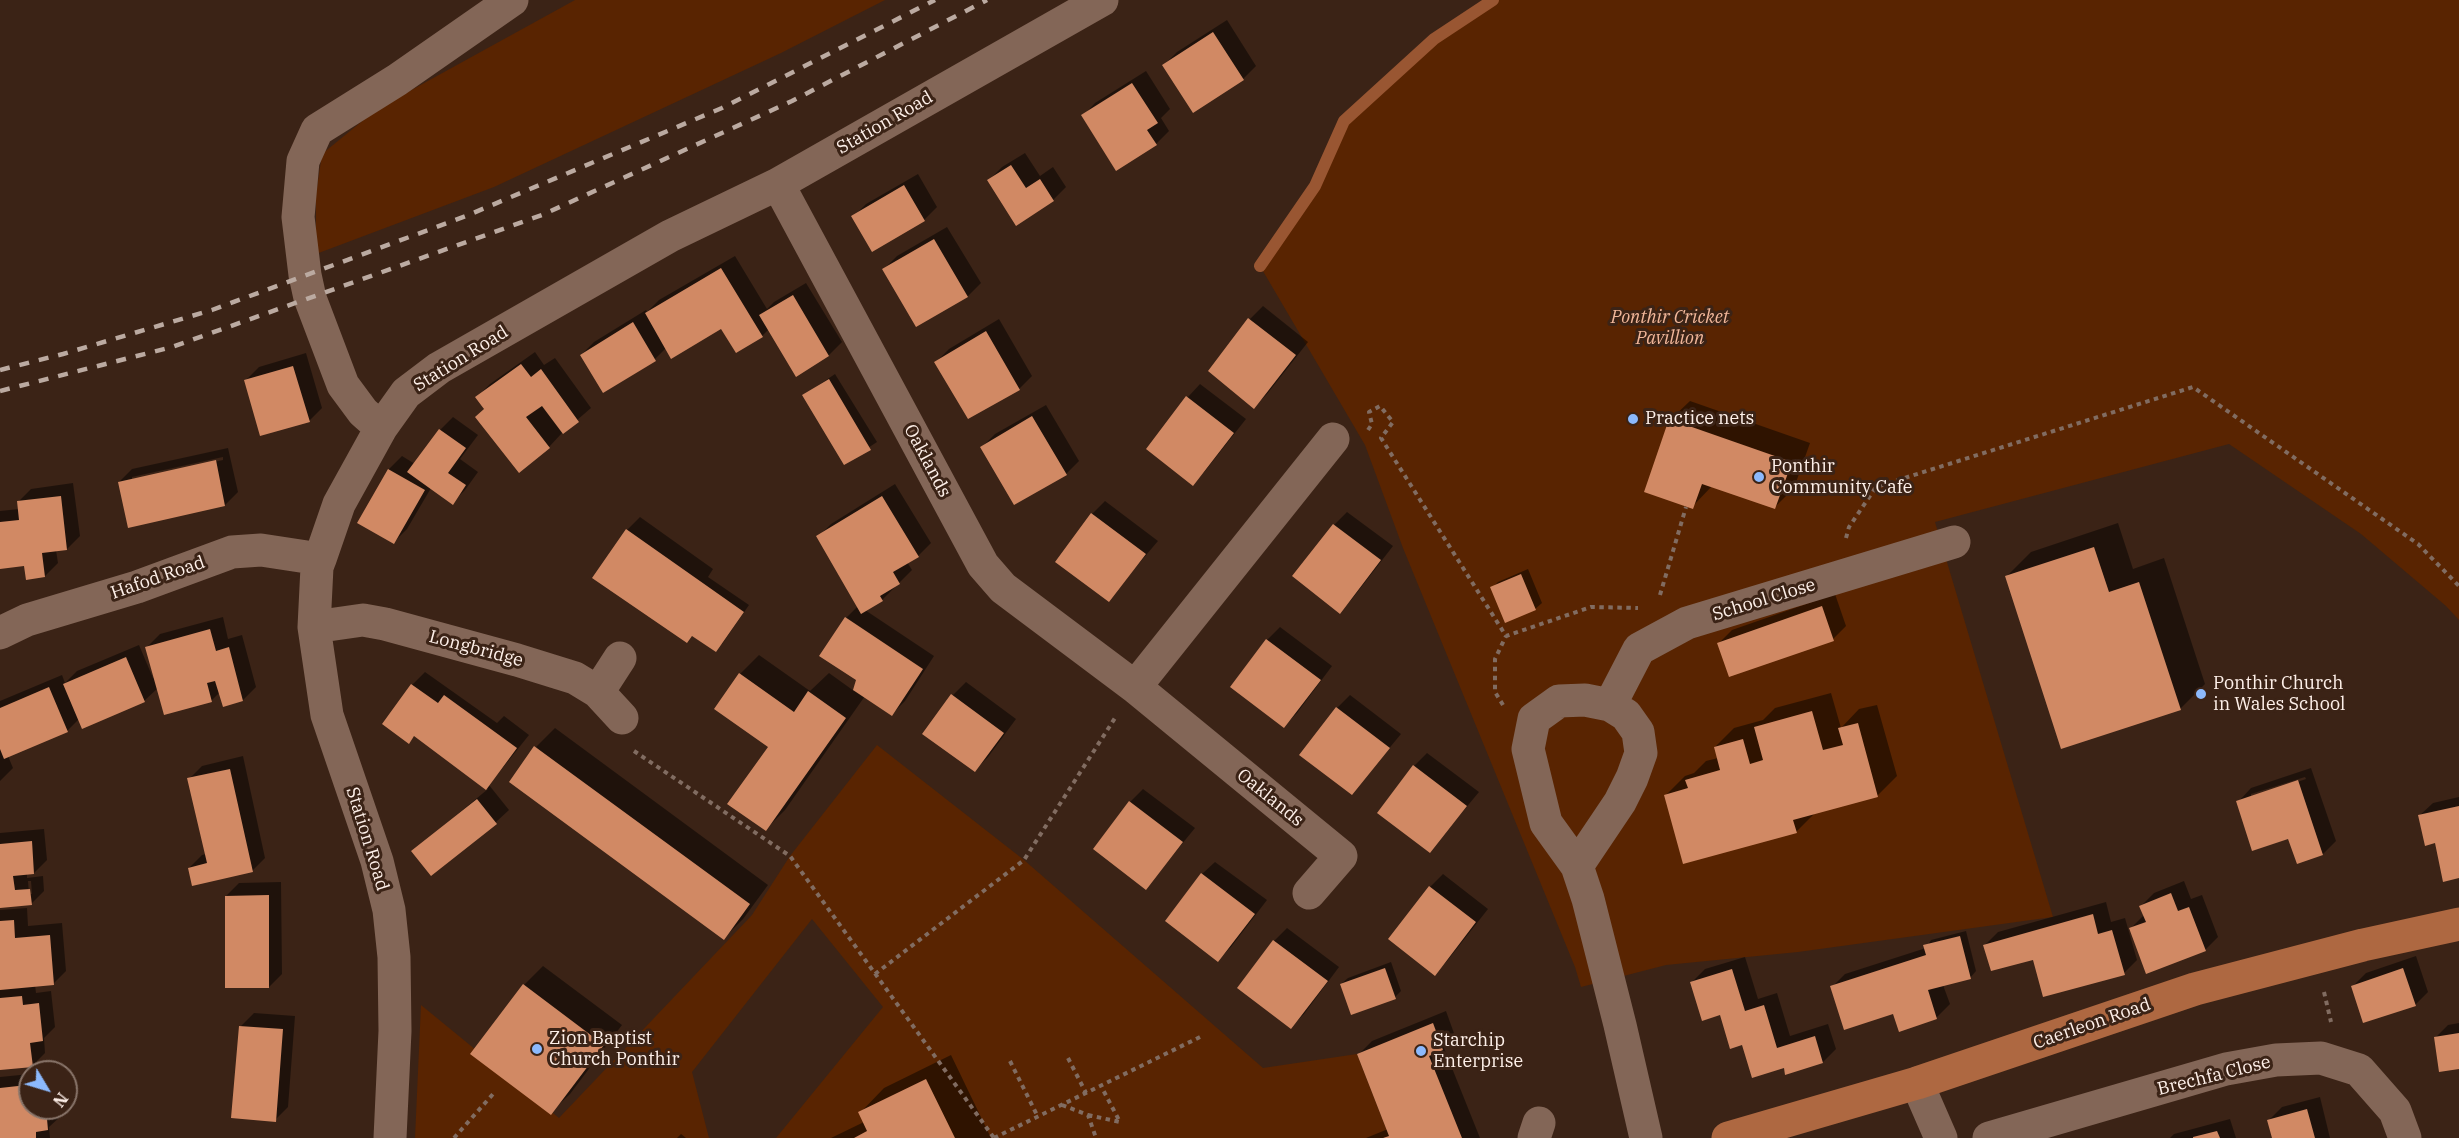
<!DOCTYPE html>
<style>
body{margin:0}
#map{position:relative;width:2459px;height:1138px;overflow:hidden;background:#3b2316;font-family:"IBM Plex Serif",serif}
canvas{display:block}
.north{position:absolute;left:18px;top:1060px;width:60px;height:60px;box-sizing:border-box;background:#3b2316;border:2px solid #89756a;border-radius:50%;rotate:128deg;font-size:16px;font-weight:700;line-height:24px;text-align:center;color:#fef0e9}
.north::after{content:'';display:block;margin:auto;width:21px;height:27px;background:#8cb9fc;clip-path:polygon(50% 0,100% 100%,50% 72%,0 100%)}
</style>
<div id="map">
<canvas width="2459" height="1138"></canvas>
<div class="north">N</div>
</div>
<script>
const ctx = document.querySelector('canvas').getContext('2d');
ctx.lineJoin = 'round';
function fill(path, color) {
  ctx.fillStyle = color;
  ctx.fill(path, 'evenodd');
}
function shape(rows) {
  const path = new Path2D();
  for (const r of rows) {
    path.moveTo(r[0], r[1]);
    for (let i = 2; i < r.length; i += 2) path.lineTo(r[i], r[i + 1]);
  }
  return path;
}
function trace(path, color, width, dash) {
  ctx.strokeStyle = color;
  ctx.lineWidth = width;
  ctx.lineCap = dash ? 'butt' : 'round';
  ctx.setLineDash(dash || []);
  ctx.stroke(path);
}
function label(font, color, halo, rows, align = 'center') {
  ctx.font = font + ' "IBM Plex Serif",serif';
  ctx.lineWidth = 6;
  ctx.setLineDash([]);
  ctx.textBaseline = 'middle';
  ctx.strokeStyle = halo;
  ctx.fillStyle = color;
  for (const [text, x, y, turn = 0] of rows) {
    ctx.save();
    ctx.translate(x, y);
    ctx.rotate((+turn || 0) * Math.PI / 180);
    ctx.textAlign = isNaN(turn) ? turn : align;
    if (halo) ctx.strokeText(text, 0, 0);
    ctx.fillText(text, 0, 0);
    ctx.restore();
  }
}
const green = shape([
 [575,0,885,0,781,53,494,187,316,254,316,194,322,154,377,109],
 [1493,0,2459,0,2459,620,2446,606,2361,534,2229,444,1935,522,2053,917,1798,952,1666,965,1581,987,1575,967,1403,548,1365,445,1260,266,1315,186,1344,121,1434,39],
 [877,745,1024,860,1263,1068,1357,1054,1389,1136,1383,1138,776,1138,883,1007,812,919,692,1072,709,1138,415,1138,421,1005,559,1118,752,915,790,856]
]);
const shadow = shape([
 [1227,20,1256,66,1243,79,1164,65,1177,52],
 [1146,71,1170,109,1161,118,1169,131,1156,144,1083,116,1095,103],
 [1025,153,1040,176,1053,167,1066,187,1053,200,989,180,1002,167],
 [918,174,937,207,924,220,853,217,866,204],
 [947,227,981,283,968,296,884,269,897,256],
 [735,256,767,309,774,302,806,283,842,342,829,355,796,374,769,329,762,336,737,351,722,327,666,348,655,359,581,355,594,342,646,310,647,312,659,300],
 [1263,306,1308,342,1267,394,1254,407,1210,371,1250,319],
 [999,319,1032,376,1019,389,968,417,936,362,949,349],
 [535,352,544,365,555,358,591,408,562,433,549,447,519,471,477,397,490,384],
 [306,353,322,408,309,421,246,380,259,367],
 [835,374,877,442,845,463,804,395],
 [1200,384,1246,419,1205,471,1192,484,1148,449,1188,397],
 [1690,401,1810,443,1794,488,1775,507,1712,486,1692,507,1670,420],
 [1046,405,1079,461,1066,474,982,447,995,434],
 [453,417,478,435,460,459,478,472,465,490,452,503,431,488,407,529,394,542,359,522,389,469,402,456,415,464,440,430],
 [228,448,238,492,225,505,119,482,132,469],
 [223,457,223,460,132,480,132,477],
 [73,483,80,536,67,549,56,550,58,563,45,576,26,564,0,568,0,511,19,509,18,502,31,489],
 [895,484,931,543,918,556,907,562,912,570,882,600,865,610,934,656,905,701,892,714,865,696,785,810,766,829,770,746,740,674,759,655,810,691,829,673,854,691,857,680,846,618,858,606,818,537,831,524],
 [1105,501,1158,541,1108,600,1092,514],
 [1347,512,1393,546,1352,599,1339,612,1294,576,1334,525],
 [640,517,713,569,708,577,749,605,722,644,693,635,687,641,627,530],
 [2118,523,2133,569,2164,558,2205,684,2180,709,2007,576,2031,552],
 [1528,569,1542,603,1535,609,1492,588,1498,582],
 [1835,594,1846,626,1833,639,1719,643,1732,630],
 [223,617,228,639,242,635,256,687,243,700,220,692,211,701,158,688,144,701,79,719,67,731,8,756,13,768,0,781,0,701,62,675,65,683,77,671,139,645,153,678,155,677,147,647,160,634],
 [1280,627,1332,666,1297,713,1284,726,1267,640],
 [425,672,497,723,504,716,529,735,489,785,509,810,496,822,413,851,488,789,415,735,408,742,412,685],
 [966,682,1016,719,988,757,975,770,953,695],
 [1831,693,1841,728,1859,709,1877,705,1897,776,1878,795,1815,813,1796,832,1666,795,1685,776,1694,773,1706,761,1718,758,1715,747,1734,728,1763,720,1775,708],
 [1350,695,1401,734,1352,793,1337,708],
 [555,728,768,885,743,919,724,938,536,747],
 [1427,753,1479,792,1430,851,1414,766],
 [243,756,265,858,252,871,189,868,202,855,207,854,189,779,202,766],
 [2311,768,2336,841,2323,854,2289,837,2238,802,2251,788],
 [2305,777,2306,779,2251,798,2251,794],
 [1143,789,1195,828,1146,888,1130,802],
 [2459,797,2459,876,2419,816,2433,803],
 [44,829,47,860,34,873,27,874,27,878,43,876,44,891,31,904,0,906,0,833],
 [28,881,31,881,32,894,29,894],
 [1215,862,1267,900,1231,947,1218,960,1202,874],
 [1443,874,1488,909,1447,961,1434,974,1430,887],
 [2184,881,2191,899,2202,895,2218,937,2205,950,2129,930,2144,915,2141,906,2154,893],
 [281,882,282,974,269,987,226,896,239,883],
 [2106,902,2111,922,2125,918,2137,960,2124,973,2034,958,1985,945,1998,932],
 [27,908,28,926,62,923,66,971,53,984,35,985,36,993,51,991,55,1027,44,1038,45,1053,32,1066,0,1069,0,910],
 [1287,928,1339,967,1304,1014,1291,1027,1274,941],
 [1966,931,1976,971,1970,978,1943,985,1950,1004,1937,1017,1900,1030,1894,1012,1832,987,1845,974,1926,948,1931,940],
 [2416,956,2428,992,2415,1005,2353,986,2366,973],
 [1745,957,1758,999,1777,993,1790,1036,1828,1024,1836,1049,1823,1062,1785,1066,1743,1043,1721,1014,1692,982,1705,969],
 [1391,962,1401,991,1395,997,1341,984,1348,978],
 [543,966,622,1025,570,1094,550,1113,472,1054,524,985],
 [1446,1011,1455,1036,1444,1048,1480,1138,1366,1138,1388,1129,1359,1054,1372,1041],
 [254,1013,295,1016,288,1107,275,1120,240,1027],
 [2459,1023,2459,1068,2435,1038,2448,1025],
 [951,1055,991,1138,831,1138,864,1122,860,1113,884,1088],
 [30,1074,30,1108,60,1108,61,1116,49,1127,50,1138,0,1138,0,1077],
 [2320,1097,2330,1138,2274,1138,2269,1120,2282,1107],
 [2230,1119,2236,1138,2170,1138,2174,1134],
 [681,1134,686,1138,677,1138]
]);
const stream = shape([
 [1260,266,1315,186,1344,121,1434,39,1493,0]
]);
const building = shape([
 [1213,32,1244,80,1193,113,1162,65],
 [1132,83,1158,123,1147,130,1157,145,1116,171,1081,115],
 [1011,165,1026,188,1040,179,1054,201,1016,226,987,180],
 [904,185,925,221,872,252,851,216],
 [934,239,968,297,916,327,882,269],
 [721,268,763,337,736,353,721,329,671,359,645,313],
 [793,295,829,356,796,377,759,315],
 [1248,318,1296,355,1254,409,1208,371],
 [633,322,656,361,603,393,580,355],
 [986,331,1020,390,968,419,934,362],
 [521,364,531,377,541,369,579,422,563,434,542,406,526,417,550,448,519,473,475,417,484,409,475,397],
 [293,366,310,422,260,436,244,380],
 [829,379,871,450,844,465,802,395],
 [1186,396,1234,433,1193,486,1146,449],
 [1032,416,1067,475,1014,505,980,447],
 [1669,419,1792,462,1775,509,1702,484,1693,509,1644,492],
 [439,429,466,448,448,473,466,485,453,505,407,472],
 [216,460,225,506,128,528,118,482],
 [388,469,425,490,394,544,357,523],
 [61,496,67,550,42,553,45,577,26,580,24,566,0,569,0,522,19,520,17,501],
 [882,496,919,557,893,572,900,584,880,596,883,601,861,614,816,536],
 [1091,513,1146,554,1109,602,1055,562],
 [1333,524,1381,560,1340,614,1292,576],
 [626,529,744,612,716,652,692,636,687,643,592,578],
 [2094,547,2109,592,2139,582,2181,710,2061,749,2005,576],
 [1521,574,1536,610,1505,623,1490,587],
 [1822,606,1834,641,1729,677,1717,643],
 [845,617,923,669,892,716,853,690,856,680,819,656],
 [210,629,216,651,229,647,243,701,223,707,215,681,207,683,212,702,164,715,145,647],
 [1266,639,1321,680,1284,728,1230,687],
 [126,657,145,702,82,729,63,684],
 [739,673,794,712,808,691,846,718,766,831,727,804,768,747,714,709],
 [411,684,438,703,444,695,517,748,486,790,414,736,409,744,382,724],
 [49,687,68,732,4,759,0,749,0,708],
 [951,694,1004,733,975,772,922,734],
 [1336,707,1390,748,1352,795,1299,755],
 [1812,711,1823,750,1843,745,1838,728,1858,723,1878,797,1793,820,1797,833,1683,864,1664,795,1688,788,1685,780,1720,770,1714,747,1743,739,1750,764,1763,760,1754,727],
 [534,746,750,904,724,940,509,782],
 [1413,765,1467,806,1430,853,1377,813],
 [230,769,253,872,192,886,188,868,207,863,187,778],
 [2298,780,2323,855,2297,864,2288,839,2252,851,2236,801],
 [477,799,497,824,431,876,411,851],
 [1129,801,1183,842,1146,890,1093,849],
 [2459,806,2459,878,2443,882,2435,843,2425,846,2418,815],
 [32,841,34,874,13,876,15,890,30,889,32,905,0,908,0,844],
 [1201,873,1255,914,1218,962,1165,921],
 [1429,886,1476,922,1435,976,1388,939],
 [2171,893,2178,911,2189,907,2206,951,2146,974,2129,928,2146,922,2139,906],
 [269,895,269,988,225,988,225,896],
 [2093,914,2098,934,2112,930,2125,975,2043,997,2033,960,1991,971,1983,945],
 [14,920,15,938,50,935,54,985,0,990,0,921],
 [1960,936,1971,979,1928,990,1937,1019,1899,1032,1893,1014,1844,1030,1830,986,1926,955,1923,945],
 [1273,940,1328,981,1291,1029,1237,988],
 [1385,968,1396,999,1351,1015,1340,984],
 [2403,968,2416,1006,2363,1023,2351,986],
 [1732,969,1745,1011,1764,1005,1777,1048,1815,1036,1823,1063,1785,1075,1784,1068,1752,1078,1742,1045,1730,1049,1720,1015,1702,1021,1690,982],
 [523,984,604,1045,551,1115,470,1054],
 [22,996,23,1005,39,1003,43,1041,30,1043,33,1067,0,1070,0,998],
 [1433,1023,1443,1050,1429,1056,1462,1138,1383,1138,1389,1136,1357,1054],
 [239,1026,283,1029,276,1122,231,1118],
 [2459,1033,2459,1069,2439,1072,2434,1037],
 [926,1079,955,1138,854,1138,867,1131,858,1112],
 [27,1085,30,1108,46,1108,48,1130,36,1132,36,1138,0,1138,0,1088],
 [2307,1109,2315,1138,2272,1138,2267,1120],
 [2217,1131,2220,1138,2193,1138,2193,1137]
]);
const path = shape([
 [1368,430,1372,424,1369,412,1380,406,1393,422,1381,438,1506,636,1591,607,1638,608],
 [1846,538,1849,527,1876,487,2193,387,2418,544,2459,586],
 [1660,595,1686,507],
 [1503,705,1495,692,1495,659,1506,636],
 [634,751,790,856,994,1138],
 [875,974,1024,860,1115,718],
 [2324,992,2331,1022],
 [1068,1058,1086,1093],
 [1010,1061,1038,1117],
 [1062,1105,1088,1115,1096,1138],
 [1088,1115,1120,1122,1101,1086],
 [454,1138,493,1094],
 [994,1138,1200,1037]
]);
const minor = shape([
 [778,184,983,565,1003,588,1135,687,1341,856,1309,893],
 [381,428,363,412,343,385,310,298,305,275,298,217,303,161,317,130,397,80,512,0],
 [314,627,363,620,385,624,517,660,575,678,598,692,622,718],
 [0,633,27,620,137,587,232,552,261,550,320,559],
 [1135,687,1333,439],
 [598,692,620,658],
 [1610,705,1639,649,1687,623,1954,542],
 [1577,866,1620,802,1632,778,1641,753,1638,732,1626,715,1610,705,1585,700,1559,701,1534,719,1528,749,1546,823,1577,866,1588,899,1620,1025,1646,1138],
 [1917,1083,1941,1138],
 [390,1138,395,1031,394,957,389,910,377,861,327,715,314,627,317,567,320,559,339,504,381,428,406,393,439,368,670,236,778,184,1102,0],
 [1534,1138,1539,1123],
 [1989,1138,2226,1069,2276,1060,2321,1058,2359,1070,2395,1111,2405,1138]
]);
const major = shape([
 [1728,1138,1917,1083,2195,989,2363,945,2459,924]
]);
const rail = shape([
 [0,370,63,354,212,310,466,216,722,108,935,0],
 [0,391,172,347,542,215,792,101,987,0]
]);
const markers = [
 [1633,419,6,"#8cb9fc"],
 [1759,477,6,"#8cb9fc"],
 [2201,694,6,"#8cb9fc"],
 [537,1049,6,"#8cb9fc"],
 [1421,1051,6,"#8cb9fc"]
];
const streetNames = [
 ["Station Road",885,123,-30],
 ["Station Road",461,359,-32],
 ["Oaklands",927,461,62],
 ["Hafod Road",158,578,-19],
 ["School Close",1764,600,-17],
 ["Longbridge",476,649,15],
 ["Oaklands",1270,798,39],
 ["Station Road",367,839,73],
 ["Caerleon Road",2092,1024,-19],
 ["Brechfa Close",2214,1076,-14]
];
const parkNames = [
 ["Ponthir Cricket",1670,318],
 ["Pavillion",1670,339]
];
const poiNames = [
 ["Practice nets",1645,419],
 ["Ponthir",1771,467],
 ["Community Cafe",1771,488],
 ["Ponthir Church",2213,684],
 ["in Wales School",2213,705],
 ["Zion Baptist",549,1039],
 ["Church Ponthir",549,1060],
 ["Starchip",1433,1041],
 ["Enterprise",1433,1062]
];
fill(green, '#592401');
fill(shadow, '#0007');
trace(stream, '#995632', 12);
fill(building, '#d18964');
trace(path, '#816c61', 4, [4.5, 4.5]);
trace(minor, '#836657', 33);
trace(major, '#ae6841', 33);
trace(rail, '#bbaaa1', 4.5, [10, 10]);
for (const [x, y, r, color] of markers) {
  const dot = new Path2D();
  dot.arc(x, y, r, 0, 2 * Math.PI);
  ctx.fillStyle = color;
  ctx.fill(dot);
  trace(dot, '#3b2316', 2);
}
label('18px', '#fef0e9', '#3b2316', streetNames);
label('italic 18px', '#f2b79a', '#3b2316', parkNames);
label('18px', '#fef0e9', '#3b2316', poiNames, 'left');
</script>
